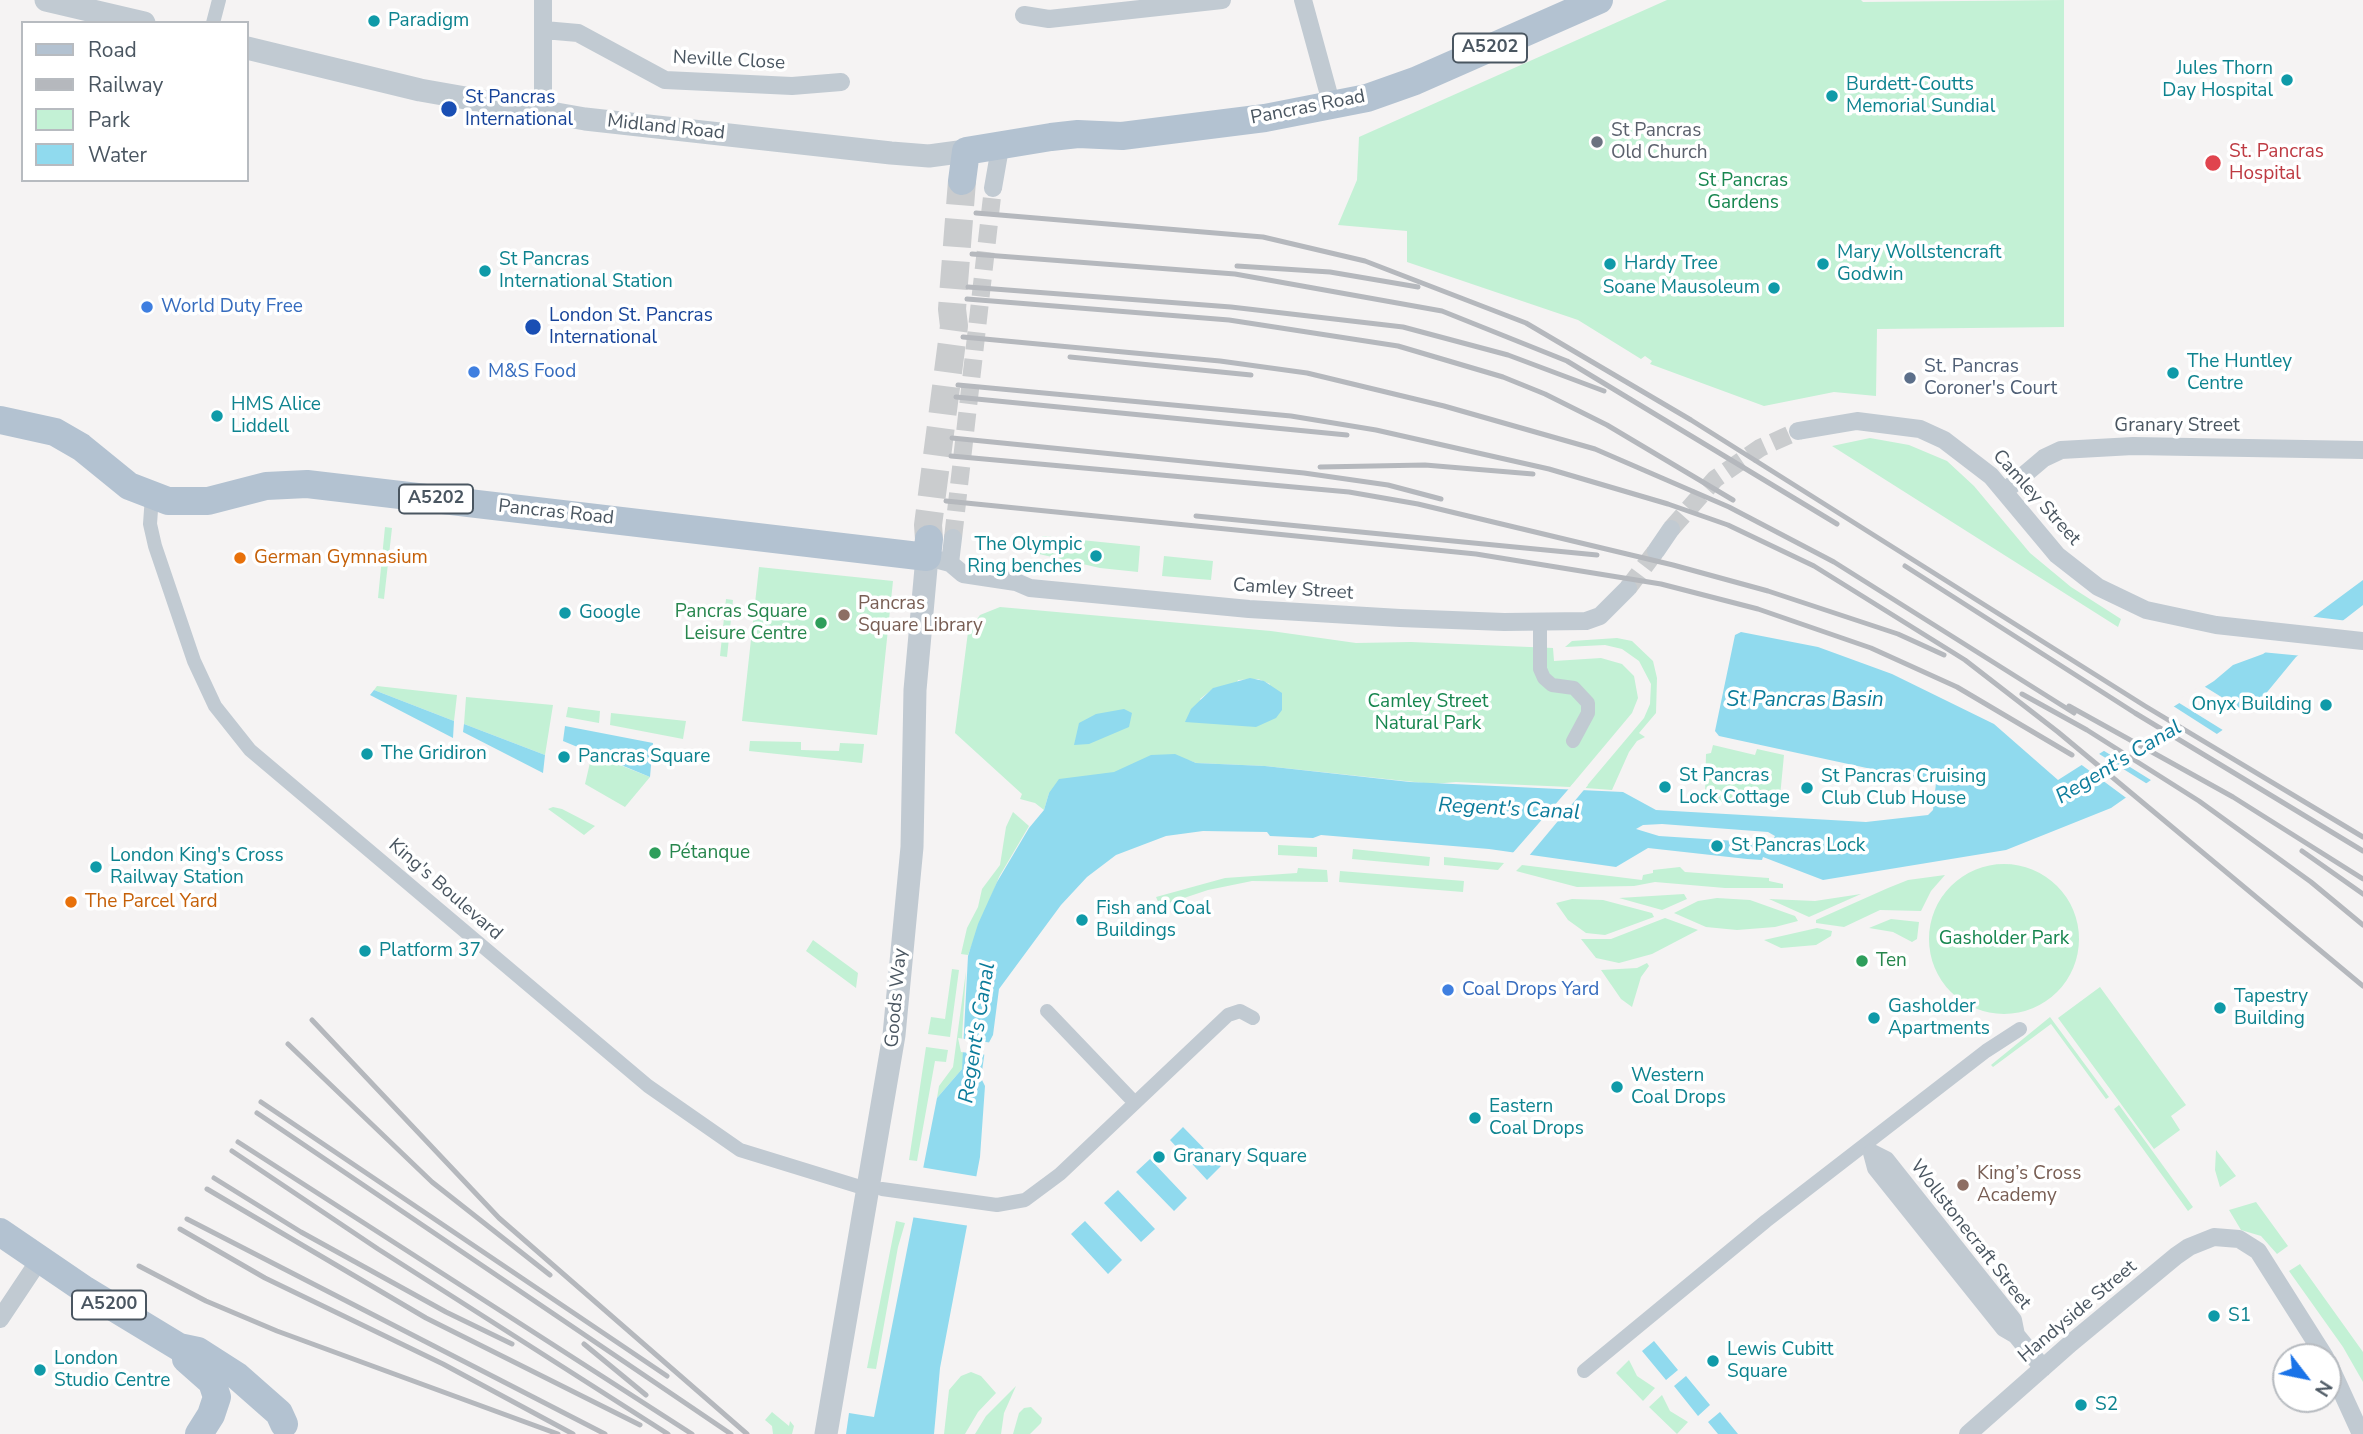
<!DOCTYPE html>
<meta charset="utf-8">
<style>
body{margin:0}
#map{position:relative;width:2363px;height:1434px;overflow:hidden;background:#f5f3f3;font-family:"Nunito Sans",sans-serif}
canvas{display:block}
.legend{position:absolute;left:21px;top:21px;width:228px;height:161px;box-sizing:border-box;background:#fff;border:2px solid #b7bbc0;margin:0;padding:9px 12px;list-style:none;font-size:21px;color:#4a5661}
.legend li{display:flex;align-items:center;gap:14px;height:35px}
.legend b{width:35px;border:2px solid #b7bbc0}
.north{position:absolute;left:2272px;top:1343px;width:70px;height:70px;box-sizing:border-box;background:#fff;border:2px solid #b7bbc0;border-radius:50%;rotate:122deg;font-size:19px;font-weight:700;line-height:28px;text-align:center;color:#4a5661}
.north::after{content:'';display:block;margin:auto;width:24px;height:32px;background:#1a73e8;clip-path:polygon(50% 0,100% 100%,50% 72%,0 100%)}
</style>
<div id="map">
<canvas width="2363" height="1434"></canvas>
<ul class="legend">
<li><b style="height:9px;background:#b3c2d1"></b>Road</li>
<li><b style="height:9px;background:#b5b8bd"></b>Railway</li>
<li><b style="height:19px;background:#c3f1d5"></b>Park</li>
<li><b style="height:19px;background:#90daee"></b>Water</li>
</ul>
<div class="north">N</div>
</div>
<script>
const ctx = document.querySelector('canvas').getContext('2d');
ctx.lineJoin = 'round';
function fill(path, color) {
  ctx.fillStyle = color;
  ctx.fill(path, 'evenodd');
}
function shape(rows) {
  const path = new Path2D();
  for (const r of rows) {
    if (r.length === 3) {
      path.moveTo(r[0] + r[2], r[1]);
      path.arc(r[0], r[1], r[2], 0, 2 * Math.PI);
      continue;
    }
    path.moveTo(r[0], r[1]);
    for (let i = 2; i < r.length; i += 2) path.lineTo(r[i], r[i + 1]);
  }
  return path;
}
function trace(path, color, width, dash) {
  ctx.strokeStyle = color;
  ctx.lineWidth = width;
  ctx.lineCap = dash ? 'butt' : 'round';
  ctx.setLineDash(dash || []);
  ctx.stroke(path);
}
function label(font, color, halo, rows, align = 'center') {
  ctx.font = font + ' "Nunito Sans",sans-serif';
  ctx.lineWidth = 7;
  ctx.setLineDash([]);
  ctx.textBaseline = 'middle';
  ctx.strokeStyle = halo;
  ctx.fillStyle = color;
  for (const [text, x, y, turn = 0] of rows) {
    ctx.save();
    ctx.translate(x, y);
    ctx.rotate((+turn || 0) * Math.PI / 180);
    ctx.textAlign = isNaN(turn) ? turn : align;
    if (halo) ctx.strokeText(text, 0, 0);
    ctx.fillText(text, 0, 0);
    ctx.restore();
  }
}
const green = shape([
 [1667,0,1861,0,1863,2,2064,0,2064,327,1877,329,1876,396,1834,392,1764,406,1650,364,1652,361,1645,356,1641,359,1578,320,1407,262,1407,231,1338,225,1357,180,1359,137],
 [1870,438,1909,445,1947,461,1974,486,2030,553,2071,587,2121,619,2118,627,1832,446],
 [385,527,392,528,384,599,378,598],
 [1042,536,1140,546,1138,572,1100,568,1039,554],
 [1164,556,1213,561,1211,580,1162,576],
 [759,567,893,581,877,735,742,721],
 [726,599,733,600,727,657,720,656],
 [1000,607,1271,631,1356,643,1411,642,1553,648,1554,661,1601,658,1622,664,1634,676,1638,698,1632,713,1570,787,1456,782,1433,784,1265,766,1196,763,1188,760,1049,793,1044,810,1035,803,1020,799,1022,794,955,733,968,632,980,615],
 [1258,679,1270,684,1244,723,1218,724,1200,699,1214,688,1236,684,1238,680],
 [1617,638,1632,641,1653,661,1657,678,1656,713,1639,733,1645,737,1637,741,1629,752,1612,790,1585,788,1644,718,1650,704,1651,684,1639,661,1622,649,1605,645,1565,647,1572,641],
 [377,686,457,695,454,721,374,690],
 [466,697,553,705,545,755,464,724],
 [568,707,600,711,599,723,566,717],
 [611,713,686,721,683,739,610,725],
 [750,741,801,742,801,750,839,751,840,743,864,744,862,763,749,751],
 [1713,745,1755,755,1757,749,1784,755,1779,807,1754,802,1752,805,1708,801,1705,794,1706,754,1711,753],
 [592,754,650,777,625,807,585,784],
 [553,807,562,809,595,826,584,835,548,809],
 [1013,812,1029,826,999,877,968,955,961,954,967,928,978,907,982,889,1000,865,1006,827],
 [1278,845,1317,847,1317,857,1278,855],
 [1353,849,1430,857,1429,866,1352,859],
 [1444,857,1504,863,1498,870,1444,865],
 [2004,939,75],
 [1522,865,1642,880,1643,875,1653,873,1653,870,1680,867,1685,872,1769,878,1769,881,1783,884,1783,888,1725,888,1655,882,1634,886,1577,887,1516,871],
 [1298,868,1327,870,1328,882,1252,881,1208,890,1160,906,1156,897,1225,878,1297,873],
 [1340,871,1464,881,1463,892,1339,882],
 [1945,875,1931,891,1921,911,1880,910,1844,927,1816,923,1816,920,1888,888,1908,880],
 [1684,894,1687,899,1662,910,1619,898],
 [1861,894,1809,917,1769,899,1815,901],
 [1717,898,1750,900,1795,916,1798,921,1775,927,1737,930,1706,927,1674,913,1698,901],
 [1572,899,1603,900,1652,913,1654,917,1605,935,1586,933,1568,920,1556,903],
 [1665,918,1698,930,1652,954,1619,963,1596,958,1581,939,1611,939],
 [1891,919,1919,922,1917,939,1912,942,1893,932,1869,928],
 [1817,928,1832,931,1831,936,1816,945,1781,948,1764,940],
 [813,940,858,973,856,988,806,951],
 [1647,963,1649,966,1641,977,1632,1007,1621,999,1601,970,1637,968],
 [952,969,959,970,950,1037,928,1034,931,1017,945,1019],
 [966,971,962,1037,965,1050,962,1069,937,1098,939,1086,953,1067],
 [2100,987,2186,1105,2171,1116,2180,1130,2154,1149,2058,1018],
 [2050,1017,2109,1097,2106,1099,2051,1024,1993,1067,1991,1065],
 [926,1047,948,1050,946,1062,935,1061,917,1161,909,1160],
 [2119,1105,2193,1207,2188,1211,2114,1109],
 [2216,1150,2236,1176,2220,1187,2215,1170],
 [2256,1202,2288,1246,2277,1254,2261,1236,2241,1230,2229,1210],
 [896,1221,905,1223,898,1247,876,1369,867,1368],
 [2300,1264,2363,1352,2363,1382,2343,1347,2289,1271],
 [1629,1360,1637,1376,1655,1388,1643,1401,1616,1373],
 [971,1372,981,1376,996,1393,978,1412,965,1434,944,1434,949,1390,961,1376],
 [1016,1386,1004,1413,1001,1434,975,1434,986,1416],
 [1662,1395,1670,1411,1688,1422,1677,1434,1649,1407],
 [1031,1407,1042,1418,1041,1423,1030,1434,1013,1434,1019,1413,1024,1408],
 [772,1412,789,1426,790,1421,794,1426,792,1434,773,1434,772,1426,765,1420]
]);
const water = shape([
 [2363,580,2363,605,2296,657,2254,708,2111,808,2006,850,1823,880,1763,857,1762,860,1747,859,1648,848,1616,867,1489,849,1321,835,1313,838,1270,836,1267,832,1203,831,1166,836,1116,855,1087,877,1061,905,999,989,993,1035,985,1050,981,1078,985,1086,980,1157,940,1368,934,1434,846,1434,849,1413,874,1417,937,1098,962,1069,968,956,978,924,997,882,1029,828,1044,810,1049,793,1059,779,1114,772,1151,755,1175,754,1196,763,1265,766,1410,782,1623,792,1656,810,1866,822,1928,815,1933,810,1936,783,1719,736,1715,731,1735,635,1741,632,1818,647,1892,674,1994,724,2058,780,2214,681,2233,665,2263,654],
 [1662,824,1768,832,1775,836,1772,842,1767,843,1659,836,1636,829,1643,825],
 [1250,678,1264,681,1282,693,1282,710,1276,718,1256,727,1185,722,1191,709,1213,688],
 [374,690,454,721,453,738,370,695],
 [1124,709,1132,713,1129,727,1089,744,1074,745,1079,723,1096,714],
 [464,724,545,755,543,773,463,732],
 [565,726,653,743,650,777,563,741],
 [1183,1127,1221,1166,1207,1180,1170,1140],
 [1150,1159,1187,1198,1174,1211,1136,1172],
 [1118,1190,1155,1229,1141,1242,1104,1203],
 [1085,1221,1122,1260,1108,1274,1071,1234],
 [1654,1341,1678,1370,1666,1380,1642,1351],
 [1686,1376,1710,1405,1698,1416,1674,1386],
 [1720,1412,1738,1434,1718,1434,1708,1422]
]);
const pier = shape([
 [2307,616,2348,621,2303,656,2261,652],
 [2202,685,2249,714,2250,715,2226,732,2176,701],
 [2170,704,2220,736,2154,782,2101,749],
 [2096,752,2149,785,2150,786,2129,800,2079,763],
 [1573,784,1588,785,1528,857,1511,855],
 [958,1038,993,1043,988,1055,961,1052],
 [920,1167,980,1177,970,1226,911,1217]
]);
const minorTunnel = shape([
 [1671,529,1715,479,1760,448,1798,431],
 [953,538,993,188],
 [1628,588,1656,551]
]);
const primaryTunnel = shape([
 [929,539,928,525,954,326,952,309,962,181]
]);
const pedestrian = shape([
 [213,23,219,0],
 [152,496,150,524,155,546,194,661,215,706,250,750,648,1086,740,1150,857,1186],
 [1540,623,1540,669,1544,678,1552,685,1574,688,1588,703,1588,713,1573,741],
 [1047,1011,1135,1103],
 [882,1189,997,1205,1025,1200,1060,1174,1228,1015,1240,1011,1253,1018],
 [1584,1371,1766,1221,1986,1051,2020,1029]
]);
const minor = shape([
 [1303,0,1332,106],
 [1024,15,1049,19,1222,0],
 [544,30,578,33,665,80,792,86,841,82],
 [543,111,543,0],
 [993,188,1000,148],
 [1798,431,1857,421,1920,429,1944,440,1991,476,2057,555,2098,587,2146,610,2216,625,2363,641],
 [2005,491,2044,458,2061,450,2133,446,2363,450],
 [1656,551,1671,529],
 [927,557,950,563,963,574,1016,582,1030,588,1249,609,1400,618,1504,622,1586,621,1600,616,1628,588],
 [950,563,953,538],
 [1872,1153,1886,1160,2013,1320,2016,1335,2004,1328,1876,1168,1872,1153],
 [0,1319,40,1259],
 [2016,1335,2043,1368],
 [2328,1362,2361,1434],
 [1968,1434,2071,1343,2176,1256,2189,1247,2214,1237,2239,1239,2258,1251,2325,1357]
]);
const tertiary = shape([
 [46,0,144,23],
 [247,48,420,90,585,119,891,153,929,156,966,151],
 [826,1434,894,1035,912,847,915,690,927,557]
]);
const primary = shape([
 [962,181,966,151,1051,137,1078,134,1122,136,1265,118,1367,98,1415,81,1599,0],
 [0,420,55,432,81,447,129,486,168,501,208,501,266,486,307,484,927,557,929,539],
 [0,1232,85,1290,179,1347,198,1351,237,1376,279,1413,284,1424],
 [186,1359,212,1382,217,1397,211,1415,199,1434]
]);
const rail = shape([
 [976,213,1263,237,1365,261,1526,323,1691,420,2145,706,2363,837],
 [972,254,1235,274,1442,311,1567,361,1837,524],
 [1237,266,1330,272,1418,287],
 [968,287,1231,307,1403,327,1508,355,1604,391],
 [967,299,1229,320,1398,346,1503,377,1545,394,1607,425,1733,500],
 [963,337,1220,361,1307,373,1444,406,1595,449,1729,507,1834,562,2074,713],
 [1070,357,1251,375],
 [958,385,1291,416,1376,430,1549,469,1668,504,1728,525,1814,566,1965,660,2058,732,2363,986],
 [956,397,1347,435],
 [952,438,1304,473,1388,485,1441,499],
 [951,456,1349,492,1418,504,1673,565,1768,591,1898,634,1944,655],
 [1320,467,1425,465,1533,474],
 [946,501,1476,554,1661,584,1758,609,1871,648,1957,687,2072,755],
 [1196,516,1597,555],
 [1905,566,2135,713,2363,851],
 [2022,694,2087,730,2199,801,2311,882,2363,925],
 [2069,706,2233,797,2363,879],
 [2302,851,2363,894],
 [312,1020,499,1218,747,1434],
 [288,1044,432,1182,550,1275],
 [261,1102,667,1376],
 [257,1113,731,1434],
 [238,1142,692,1434],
 [232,1151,378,1249,668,1434],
 [214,1178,301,1232,446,1312,512,1344],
 [207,1189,426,1318,640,1425],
 [187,1219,605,1434],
 [180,1229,265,1278,443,1364,573,1434],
 [139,1266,206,1301,277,1331,558,1434],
 [584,1344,646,1395]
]);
const markers = [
 [374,21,7,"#0f9aa8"],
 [2287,80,7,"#0f9aa8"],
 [1832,96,7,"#0f9aa8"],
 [449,109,9,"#1a4fb4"],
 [1597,142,7,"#6b7280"],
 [2213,163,9,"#e0444e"],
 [1610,264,7,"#0f9aa8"],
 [1823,264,7,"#0f9aa8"],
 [485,271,7,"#0f9aa8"],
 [1774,288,7,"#0f9aa8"],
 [147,307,7,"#3f7fe0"],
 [533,327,9,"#1a4fb4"],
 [474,372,7,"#3f7fe0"],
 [2173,373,7,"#0f9aa8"],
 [1910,378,7,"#5c6f8a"],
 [217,416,7,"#0f9aa8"],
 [1096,556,7,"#0f9aa8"],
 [240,558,7,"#e8710a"],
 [565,613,7,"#0f9aa8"],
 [844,615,7,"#8d6e63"],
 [821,623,7,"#2e9e5b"],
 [2326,705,7,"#0f9aa8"],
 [367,754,7,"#0f9aa8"],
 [564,757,7,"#0f9aa8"],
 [1665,787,7,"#0f9aa8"],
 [1807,788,7,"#0f9aa8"],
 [1717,846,7,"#0f9aa8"],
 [655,853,7,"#2e9e5b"],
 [96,867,7,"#0f9aa8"],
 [71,902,7,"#e8710a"],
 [1082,920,7,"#0f9aa8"],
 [365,951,7,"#0f9aa8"],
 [1862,961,7,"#2e9e5b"],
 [1448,990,7,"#3f7fe0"],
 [2220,1008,7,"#0f9aa8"],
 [1874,1018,7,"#0f9aa8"],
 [1617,1087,7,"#0f9aa8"],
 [1475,1118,7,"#0f9aa8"],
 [1159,1157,7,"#0f9aa8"],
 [1963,1185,7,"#8d6e63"],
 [2214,1316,7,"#0f9aa8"],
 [1713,1361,7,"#0f9aa8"],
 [40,1370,7,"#0f9aa8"],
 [2081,1405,7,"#0f9aa8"]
];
const shields = [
 [1490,48,74],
 [436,499,74],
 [109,1305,74]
];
const shieldNames = [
 ["A5202",1490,48],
 ["A5202",436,499],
 ["A5200",109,1305]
];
const cultureNames = [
 ["Paradigm",388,21],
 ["Jules Thorn",2273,69,"right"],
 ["Day Hospital",2273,91,"right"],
 ["Burdett-Coutts",1846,85],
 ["Memorial Sundial",1846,107],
 ["Mary Wollstencraft",1837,253],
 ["Godwin",1837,275],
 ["St Pancras",499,260],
 ["International Station",499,282],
 ["Hardy Tree",1624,264],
 ["Soane Mausoleum",1760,288,"right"],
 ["The Huntley",2187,362],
 ["Centre",2187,384],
 ["HMS Alice",231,405],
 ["Liddell",231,427],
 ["The Olympic",1082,545,"right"],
 ["Ring benches",1082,567,"right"],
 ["Google",579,613],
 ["Onyx Building",2312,705,"right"],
 ["The Gridiron",381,754],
 ["Pancras Square",578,757],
 ["St Pancras",1679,776],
 ["Lock Cottage",1679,798],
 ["St Pancras Cruising",1821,777],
 ["Club Club House",1821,799],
 ["St Pancras Lock",1731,846],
 ["London King's Cross",110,856],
 ["Railway Station",110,878],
 ["Fish and Coal",1096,909],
 ["Buildings",1096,931],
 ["Platform 37",379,951],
 ["Tapestry",2234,997],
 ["Building",2234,1019],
 ["Gasholder",1888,1007],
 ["Apartments",1888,1029],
 ["Western",1631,1076],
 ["Coal Drops",1631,1098],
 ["Eastern",1489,1107],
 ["Coal Drops",1489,1129],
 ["Granary Square",1173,1157],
 ["S1",2228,1316],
 ["Lewis Cubitt",1727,1350],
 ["Square",1727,1372],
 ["London",54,1359],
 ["Studio Centre",54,1381],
 ["S2",2095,1405]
];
const streetNames = [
 ["Neville Close",729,61,3],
 ["Pancras Road",1308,108,-11],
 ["Midland Road",666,128,6],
 ["Granary Street",2177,426],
 ["Camley Street",2036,498,48],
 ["Pancras Road",556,513,6],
 ["Camley Street",1293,590,4],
 ["King's Boulevard",445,890,41],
 ["Goods Way",897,998,-85],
 ["Wollstonecraft Street",1970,1235,52],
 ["Handyside Street",2078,1312,-40]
];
const transitNames = [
 ["St Pancras",465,98],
 ["International",465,120],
 ["London St. Pancras",549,316],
 ["International",549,338]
];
const worshipNames = [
 ["St Pancras",1611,131],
 ["Old Church",1611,153]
];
const healthNames = [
 ["St. Pancras",2229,152],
 ["Hospital",2229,174]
];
const parkNames = [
 ["St Pancras",1743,181],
 ["Gardens",1743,203],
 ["Camley Street",1428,702],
 ["Natural Park",1428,724],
 ["Gasholder Park",2004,939]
];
const shopNames = [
 ["World Duty Free",161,307],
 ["M&S Food",488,372],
 ["Coal Drops Yard",1462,990]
];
const serviceNames = [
 ["St. Pancras",1924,367],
 ["Coroner's Court",1924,389]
];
const foodNames = [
 ["German Gymnasium",254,558],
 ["The Parcel Yard",85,902]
];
const educationNames = [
 ["Pancras",858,604],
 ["Square Library",858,626],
 ["King’s Cross",1977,1174],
 ["Academy",1977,1196]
];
const leisureNames = [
 ["Pancras Square",807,612,"right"],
 ["Leisure Centre",807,634,"right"],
 ["Pétanque",669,853],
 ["Ten",1876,961]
];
const waterNames = [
 ["St Pancras Basin",1805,701],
 ["Regent's Canal",2119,763,-31],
 ["Regent's Canal",1509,810,3],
 ["Regent's Canal",978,1033,-81]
];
fill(green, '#c3f1d5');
fill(water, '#90daee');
fill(pier, '#f5f3f3');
trace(minorTunnel, '#caccce', 18, [18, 9]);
trace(primaryTunnel, '#caccce', 28, [28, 14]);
trace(pedestrian, '#c1cad2', 14);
trace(minor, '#c1cad2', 18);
trace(tertiary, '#c1cad2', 23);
trace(primary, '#b3c2d1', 28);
trace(rail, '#b5b8bd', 5);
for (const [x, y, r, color] of markers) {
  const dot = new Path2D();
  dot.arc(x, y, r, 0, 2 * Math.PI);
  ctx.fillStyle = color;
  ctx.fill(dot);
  trace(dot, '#fff', 2.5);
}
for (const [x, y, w] of shields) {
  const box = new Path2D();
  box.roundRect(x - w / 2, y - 14.5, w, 29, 5);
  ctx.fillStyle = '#fff';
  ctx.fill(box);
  trace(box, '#4a5661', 2);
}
label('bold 18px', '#4a5661', null, shieldNames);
label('19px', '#0d838f', '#fff', cultureNames, 'left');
label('19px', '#4a5661', '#fff', streetNames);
label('19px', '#164399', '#fff', transitNames, 'left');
label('19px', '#5b616d', '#fff', worshipNames, 'left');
label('19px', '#be3a42', '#fff', healthNames, 'left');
label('19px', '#17864f', '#fff', parkNames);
label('19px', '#366cbe', '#fff', shopNames, 'left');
label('19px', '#4e5e75', '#fff', serviceNames, 'left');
label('19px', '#c56008', '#fff', foodNames, 'left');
label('19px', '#785e54', '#fff', educationNames, 'left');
label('19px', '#27864d', '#fff', leisureNames, 'left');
label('italic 21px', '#0c7c9b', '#fff', waterNames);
</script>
